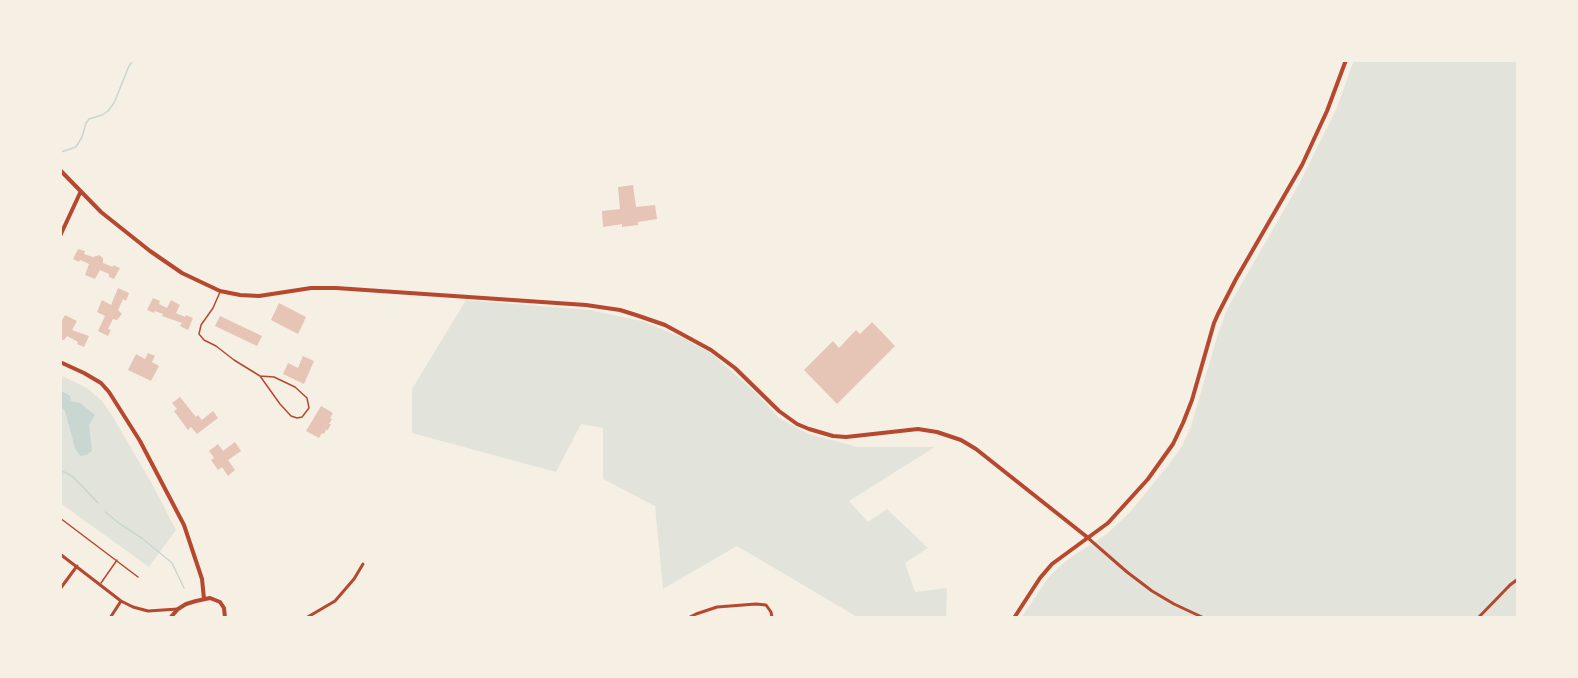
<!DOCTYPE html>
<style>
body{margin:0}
#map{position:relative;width:1578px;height:678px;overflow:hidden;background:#f6efe4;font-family:Lato,sans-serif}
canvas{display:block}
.frame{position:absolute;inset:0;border:62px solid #f6efe4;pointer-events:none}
</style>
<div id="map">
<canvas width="1578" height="678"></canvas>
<div class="frame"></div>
</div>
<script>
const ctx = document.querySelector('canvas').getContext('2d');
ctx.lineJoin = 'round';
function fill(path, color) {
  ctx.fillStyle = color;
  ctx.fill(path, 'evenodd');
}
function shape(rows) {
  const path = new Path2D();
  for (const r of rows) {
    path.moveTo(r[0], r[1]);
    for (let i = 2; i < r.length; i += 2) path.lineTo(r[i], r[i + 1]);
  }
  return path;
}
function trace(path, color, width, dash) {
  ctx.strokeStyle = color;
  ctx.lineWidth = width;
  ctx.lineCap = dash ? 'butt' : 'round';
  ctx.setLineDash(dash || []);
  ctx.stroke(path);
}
const green = shape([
 [1354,60,1518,60,1518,618,1021,618,1048,578,1059,567,1071,557,1107,534,1132,510,1170,463,1182,446,1191,426,1218,334,1227,309,1299,184,1336,110],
 [466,300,589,310,642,321,681,337,712,354,756,393,779,418,809,434,858,447,935,447,849,501,868,522,887,509,928,548,905,563,915,592,947,588,946,618,859,618,737,546,663,589,655,506,603,479,603,428,581,424,556,472,412,433,412,389],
 [60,375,87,388,102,401,113,417,151,482,176,530,149,567,60,503]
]);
const water = shape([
 [60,390,70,396,71,401,80,403,95,415,89,425,92,451,86,455,80,456,75,448,65,411,60,405]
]);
const stream = shape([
 [61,152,76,147,82,137,86,123,89,119,102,115,108,111,114,103,129,66,133,60],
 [60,470,72,476,79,483,98,503],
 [105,512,120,524,143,539,172,563,184,588]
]);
const building = shape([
 [633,185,636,207,655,205,657,219,638,222,638,225,622,227,622,224,603,227,602,211,620,209,618,187],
 [78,249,85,251,84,254,93,257,99,255,103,258,103,263,113,267,113,265,120,268,114,279,109,277,109,274,100,270,95,279,85,275,89,264,80,260,79,262,73,259],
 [118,288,129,293,126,301,123,299,118,310,122,314,117,320,113,319,108,329,111,330,108,336,98,331,105,316,97,312,102,300,111,305],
 [153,298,160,301,159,304,167,308,171,300,180,305,176,313,185,317,186,315,193,318,188,330,180,326,182,323,162,316,163,314,155,311,154,313,147,310],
 [279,303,306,317,298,334,271,320],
 [65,315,77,321,72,330,89,336,84,347,77,344,78,342,67,336,64,340,60,340,60,324],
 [220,316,262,336,257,346,215,326],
 [872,322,895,346,837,404,804,370,833,341,839,348,856,330,860,334],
 [148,353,155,356,152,362,159,366,151,381,128,370,136,354,145,359],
 [303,356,314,361,304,384,283,374,288,363,298,368],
 [180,397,196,417,198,415,202,420,213,411,218,418,197,434,191,427,188,430,174,411,177,409,172,403],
 [321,406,333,413,330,418,332,419,329,424,331,424,328,430,326,430,324,434,322,433,319,438,306,431],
 [235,442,241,451,228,460,235,470,228,476,222,467,218,470,211,460,214,458,209,451,218,444,223,451]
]);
const service = shape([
 [220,292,213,308,201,325,199,334,204,340,216,346,234,360,260,376,280,404,291,416,297,418,302,417,309,408,307,398,295,387,274,377,260,376],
 [60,518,138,577],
 [101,583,117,560]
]);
const minor = shape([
 [1088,538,1127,572,1152,591,1174,604,1204,618],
 [60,554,121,601,133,607,148,611,178,609],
 [60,589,77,566],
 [110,618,121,601],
 [306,618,335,601,354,579,363,564],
 [688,618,696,614,717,607,756,604,766,605,771,612,772,618],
 [1478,618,1510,585,1518,579]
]);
const tertiary = shape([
 [60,170,101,212,150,251,182,273,220,291,240,295,259,296,311,288,336,288,586,305,620,310,636,315,665,325,711,350,735,368,779,411,797,424,809,429,833,436,846,437,918,429,937,432,961,440,976,449,1087,537],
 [60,236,80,193],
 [60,362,84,373,101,383,109,392,140,441,184,525,202,579,204,599],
 [170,618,178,609,186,604,196,601,210,598,220,602,224,608,225,618],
 [1014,618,1040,578,1052,564,1108,523,1148,479,1173,444,1183,423,1192,400,1214,323,1218,314,1236,279,1302,165,1327,111,1346,60]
]);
fill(green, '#e2e4dc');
fill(water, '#c9d6d2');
trace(stream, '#c9d6d2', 1.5);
fill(building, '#e6c5b7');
trace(service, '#b5482f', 1.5);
trace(minor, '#b5482f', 3);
trace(tertiary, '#b5482f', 4);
</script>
